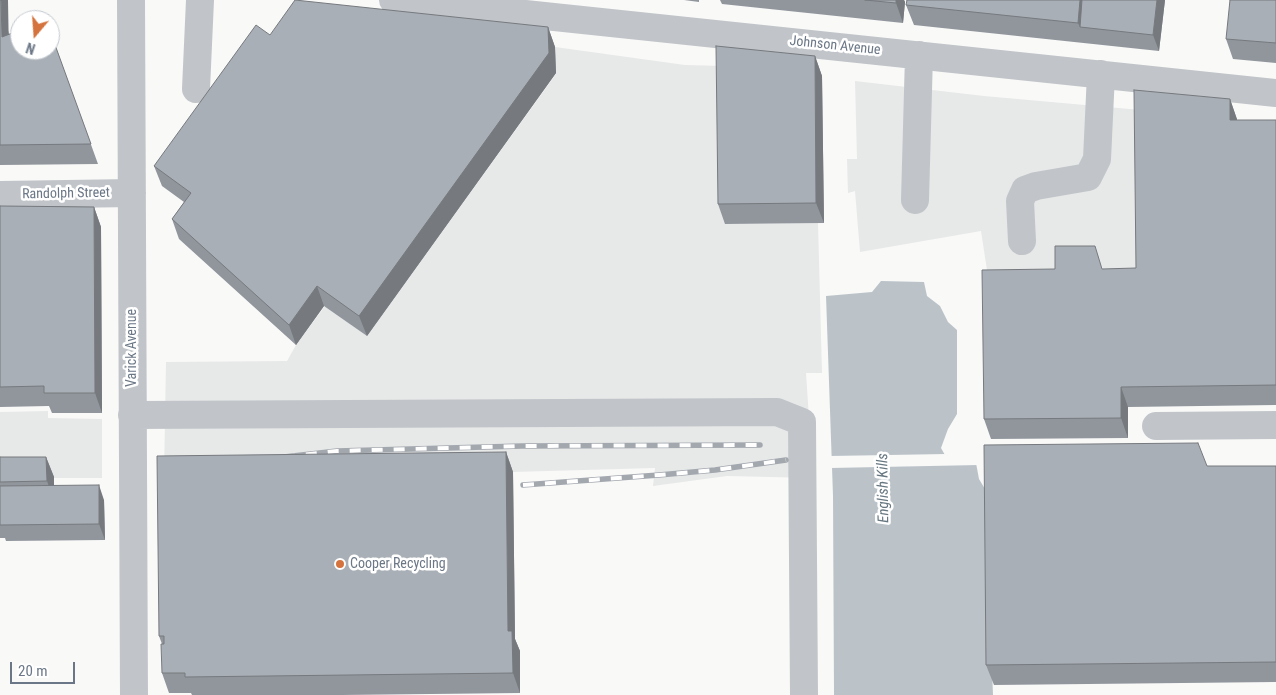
<!DOCTYPE html>
<style>
body{margin:0}
#map{position:relative;width:1276px;height:695px;overflow:hidden;background:#f9f9f8;font-family:"Roboto Condensed",sans-serif}
canvas{display:block}
.north{position:absolute;left:10px;top:10px;width:50px;height:50px;box-sizing:border-box;background:#fff;border:1px solid #c4c9cf;border-radius:50%;rotate:198deg;font-size:14px;font-weight:700;line-height:20px;text-align:center;color:#6b7786}
.north::after{content:'';display:block;margin:auto;width:18px;height:22px;background:#d4733d;clip-path:polygon(50% 0,100% 100%,50% 72%,0 100%)}
.scale{position:absolute;left:10px;top:662px;width:65px;height:22px;box-sizing:border-box;border:2px solid #6b7786;border-top:0;padding-left:6px;font-size:15px;line-height:18px;white-space:nowrap;color:#6b7786;-webkit-text-stroke:4px #fff;paint-order:stroke}
</style>
<div id="map">
<canvas width="1276" height="695"></canvas>
<div class="north">N</div>
<div class="scale">20 m</div>
</div>
<script>
const ctx = document.querySelector('canvas').getContext('2d');
ctx.lineJoin = 'round';
function fill(path, color) {
  ctx.fillStyle = color;
  ctx.fill(path, 'evenodd');
}
function shape(rows) {
  const path = new Path2D();
  for (const r of rows) {
    path.moveTo(r[0], r[1]);
    for (let i = 2; i < r.length; i += 2) path.lineTo(r[i], r[i + 1]);
  }
  return path;
}
function trace(path, color, width, dash) {
  ctx.strokeStyle = color;
  ctx.lineWidth = width;
  ctx.lineCap = dash ? 'butt' : 'round';
  ctx.setLineDash(dash || []);
  ctx.stroke(path);
}
function label(font, color, halo, rows, align = 'center') {
  ctx.font = font + ' "Roboto Condensed",sans-serif';
  ctx.lineWidth = 5;
  ctx.setLineDash([]);
  ctx.textBaseline = 'middle';
  ctx.strokeStyle = halo;
  ctx.fillStyle = color;
  for (const [text, x, y, turn = 0] of rows) {
    ctx.save();
    ctx.translate(x, y);
    ctx.rotate((+turn || 0) * Math.PI / 180);
    ctx.textAlign = isNaN(turn) ? turn : align;
    if (halo) ctx.strokeText(text, 0, 0);
    ctx.fillText(text, 0, 0);
    ctx.restore();
  }
}
const built = shape([
 [555,47,685,65,724,66,725,224,818,223,822,373,806,373,813,478,727,476,653,486,655,468,513,472,164,476,166,362,287,361,296,345,325,306,367,336,556,74],
 [855,81,984,96,1141,110,1143,288,1109,289,1102,266,1062,289,990,290,981,231,860,252,855,191,848,193,847,159,857,159],
 [48,411,48,418,102,419,102,478,0,478,0,412]
]);
const water = shape([
 [881,281,924,282,927,296,940,306,948,322,957,330,957,414,948,429,941,448,950,464,976,463,979,479,985,489,993,695,834,695,833,496,826,296,872,292]
]);
const pier = shape([
 [947,454,951,461,977,460,979,462,979,465,830,468,830,456]
]);
const minor = shape([
 [131,0,134,695],
 [393,0,1276,93],
 [196,89,200,0],
 [0,195,132,193],
 [915,200,919,55],
 [1022,241,1020,201,1025,190,1036,186,1088,177,1097,159,1101,74],
 [132,415,777,412,802,422,804,695],
 [1156,426,1276,425]
]);
const rail = shape([
 [284,457,337,451,522,446,760,445],
 [523,485,659,475,715,470,786,460]
]);
const wall = shape([
 [0,0,9,34,50,31,98,164,0,165],
 [684,0,699,0,699,2],
 [720,0,904,0,905,2,903,23,722,4],
 [1165,0,1159,51,914,25,906,5],
 [1276,0,1276,63,1233,59,1226,39],
 [548,27,555,47,556,73,367,336,324,306,296,345,179,239,172,219,184,202,162,186,154,166,270,35],
 [815,56,822,76,824,223,725,224,718,204],
 [1230,99,1237,120,1276,120,1276,405,1128,407,1128,438,991,439,984,419,1136,268],
 [0,206,94,207,101,227,102,413,52,413,49,406,0,407],
 [506,452,513,472,515,639,520,651,520,693,342,695,192,695,191,693,169,693,162,673,162,644,159,636],
 [0,457,46,457,54,477,54,485,104,500,105,540,6,541,5,538,0,538],
 [1207,466,1276,466,1276,682,994,685,986,665]
]);
const shadedWall = shape([
 [1,0,8,0,9,57,2,37],
 [896,0,904,0,905,2,903,23,896,3],
 [1080,0,1090,0,1080,27,1078,23],
 [1157,0,1165,0,1159,51,1153,35],
 [548,27,555,47,556,73,367,336,359,316],
 [815,56,822,76,824,223,816,203],
 [1230,99,1237,119,1237,140,1230,120],
 [94,207,101,227,102,413,95,393],
 [317,286,324,306,296,345,289,325],
 [1121,387,1128,407,1128,438,1121,418],
 [506,452,513,472,515,639,520,651,520,693,513,673,508,631],
 [46,457,54,477,54,501,47,481],
 [99,485,104,500,105,540,99,524]
]);
const building = shape([
 [0,0,1,0,2,37,20,30,20,50,50,50,50,31,91,144,0,145,0,0],
 [295,0,548,27,549,53,359,316,317,286,289,325,172,219,191,193,154,166,256,25,270,35,295,0],
 [865,0,896,0,896,3,865,0],
 [907,0,1080,0,1078,23,906,5,907,0],
 [1082,0,1157,0,1153,35,1080,27,1082,0],
 [1230,0,1276,0,1276,43,1226,39,1230,0],
 [716,46,815,56,816,203,718,204,716,46],
 [1134,90,1230,99,1230,120,1276,120,1276,385,1121,387,1121,418,984,419,982,270,1055,269,1055,246,1095,246,1102,269,1136,268,1134,90],
 [0,206,94,207,95,393,44,393,44,386,0,387,0,206],
 [1198,443,1207,466,1276,466,1276,662,986,665,984,445,1198,443],
 [506,452,508,631,512,631,513,673,185,677,185,673,162,673,161,644,164,644,164,636,159,636,157,456,506,452],
 [0,457,46,457,47,481,0,482,0,457],
 [99,485,99,524,0,525,0,486,99,485]
]);
const markers = [
 [340,564,5,"#d4733d"]
];
const streetNames = [
 ["Johnson Avenue",835,46,6],
 ["Randolph Street",66,194,-1],
 ["Varick Avenue",132,348,-90]
];
const poiNames = [
 ["Cooper Recycling",350,564]
];
const waterNames = [
 ["English Kills",884,488,-91]
];
fill(built, '#e7e8e8');
fill(water, '#bbc3c9');
fill(pier, '#f9f9f8');
trace(minor, '#c1c5c9', 28);
trace(rail, '#a3a8af', 5.5);
trace(rail, '#fff', 4, [11]);
fill(wall, '#91969d');
fill(shadedWall, '#767a7f');
fill(building, '#a9afb6');
trace(building, '#767a7f', 1);
for (const [x, y, r, color] of markers) {
  const dot = new Path2D();
  dot.arc(x, y, r, 0, 2 * Math.PI);
  ctx.fillStyle = color;
  ctx.fill(dot);
  trace(dot, '#fff', 2);
}
label('14px', '#6b7786', '#fff', streetNames);
label('14px', '#6b7786', '#fff', poiNames, 'left');
label('italic 15px', '#677780', '#fff', waterNames);
</script>
